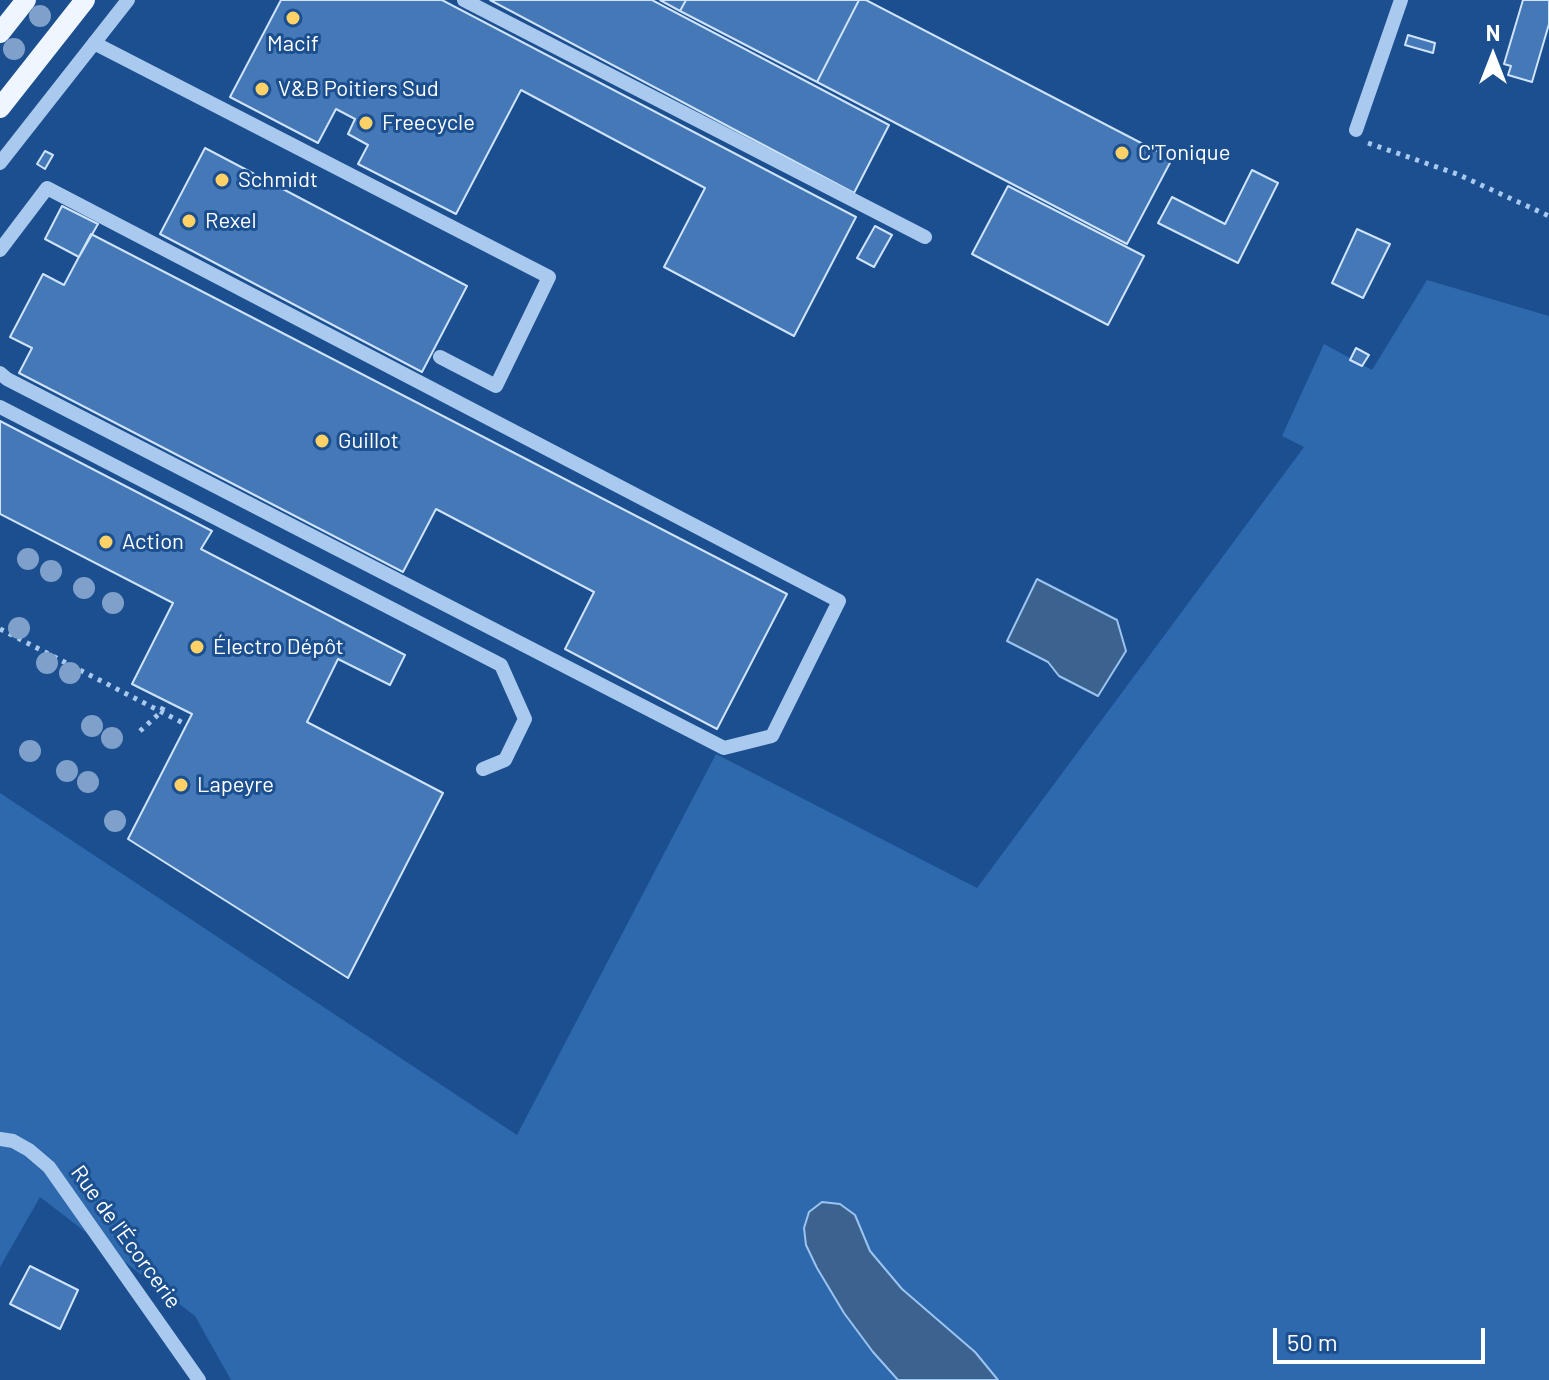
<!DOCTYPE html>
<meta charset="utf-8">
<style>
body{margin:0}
#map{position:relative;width:1549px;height:1380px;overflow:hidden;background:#1b4f8f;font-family:Barlow,sans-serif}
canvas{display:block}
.north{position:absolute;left:1453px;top:16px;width:80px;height:80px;-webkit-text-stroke:6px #1b4f8f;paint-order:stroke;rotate:0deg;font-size:22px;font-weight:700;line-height:32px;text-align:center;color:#fff}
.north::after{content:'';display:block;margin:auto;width:28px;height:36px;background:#fff;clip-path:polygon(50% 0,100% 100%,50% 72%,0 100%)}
.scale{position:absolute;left:1273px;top:1328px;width:212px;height:36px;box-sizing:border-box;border:4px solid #fff;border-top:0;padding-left:10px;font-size:24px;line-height:28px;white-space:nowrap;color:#fff;-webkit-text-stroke:6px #1b4f8f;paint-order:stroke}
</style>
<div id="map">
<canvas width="1549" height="1380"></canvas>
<div class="north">N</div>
<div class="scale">50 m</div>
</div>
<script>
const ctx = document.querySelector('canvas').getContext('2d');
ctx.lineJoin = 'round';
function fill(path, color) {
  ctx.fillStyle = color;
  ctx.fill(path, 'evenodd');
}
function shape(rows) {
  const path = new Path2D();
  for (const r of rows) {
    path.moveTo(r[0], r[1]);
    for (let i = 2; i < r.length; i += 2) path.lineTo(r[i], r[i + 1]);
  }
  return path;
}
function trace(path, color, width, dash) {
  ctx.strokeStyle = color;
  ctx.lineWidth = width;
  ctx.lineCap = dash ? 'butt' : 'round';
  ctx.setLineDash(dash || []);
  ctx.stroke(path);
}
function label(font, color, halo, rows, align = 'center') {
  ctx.font = font + ' Barlow,sans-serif';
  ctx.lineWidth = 6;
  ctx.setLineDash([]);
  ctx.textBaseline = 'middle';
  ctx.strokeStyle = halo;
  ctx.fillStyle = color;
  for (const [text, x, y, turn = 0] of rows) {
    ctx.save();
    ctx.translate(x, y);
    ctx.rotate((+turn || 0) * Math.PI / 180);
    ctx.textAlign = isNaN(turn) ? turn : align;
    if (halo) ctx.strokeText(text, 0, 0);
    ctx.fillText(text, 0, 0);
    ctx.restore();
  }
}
const green = shape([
 [1427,280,1549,316,1549,1380,231,1380,195,1316,40,1197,0,1267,0,793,517,1135,716,754,977,888,1304,447,1282,436,1324,344,1372,370]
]);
const water = shape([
 [1037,579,1117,620,1126,651,1098,696,1059,676,1048,662,1007,641,1037,579],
 [822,1202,840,1204,855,1215,870,1251,902,1289,975,1352,998,1380,898,1380,873,1352,844,1313,817,1268,806,1245,804,1228,809,1212,822,1202]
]);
const building = shape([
 [281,0,442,0,856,217,794,336,664,267,705,188,521,90,456,214,358,164,368,145,348,134,355,119,336,109,318,143,230,97,281,0],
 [490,0,652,0,889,125,854,193,490,0],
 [660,0,686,0,680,11,660,0],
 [686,0,859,0,817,82,680,11,686,0],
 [859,0,866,0,1172,159,1127,244,817,82,859,0],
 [1523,0,1549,0,1549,24,1532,82,1508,75,1511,66,1504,64,1523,0],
 [1408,35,1435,43,1433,53,1405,45,1408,35],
 [205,148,467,286,422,372,160,234,205,148],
 [45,151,53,155,45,169,37,164,45,151],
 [1252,170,1278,183,1238,263,1158,223,1172,197,1225,224,1252,170],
 [1008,186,1144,256,1108,325,972,254,1008,186],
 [62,206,98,224,79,257,45,239,62,206],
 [875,226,892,235,874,267,857,258,875,226],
 [1357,229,1390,244,1363,298,1332,283,1357,229],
 [91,234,787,594,717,729,565,649,594,592,436,509,403,572,19,373,32,348,10,337,43,274,64,285,91,234],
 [1356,348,1369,355,1362,366,1350,360,1356,348],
 [0,421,212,531,201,549,405,655,390,685,338,659,307,722,443,793,348,978,128,839,192,714,132,684,173,603,0,514,0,421],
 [30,1266,78,1290,60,1329,10,1304,30,1266]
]);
const path = shape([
 [1368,143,1457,174,1549,216],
 [0,629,187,725],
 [140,731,161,712,166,701]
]);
const minor = shape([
 [464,0,925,237],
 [94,43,549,277,496,386,440,357],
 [1356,130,1401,0],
 [0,163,128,0],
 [0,250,47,188,839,601,772,736,724,748,7,379,0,373],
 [0,407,501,665,525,719,505,760,483,769],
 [0,1139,13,1141,29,1150,49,1167,199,1380]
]);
const major = shape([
 [0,33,26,0],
 [0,108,85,0]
]);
const trees = [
 [40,16],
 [14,49],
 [28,559],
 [51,571],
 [84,588],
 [113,603],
 [19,628],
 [47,663],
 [70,673],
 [92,726],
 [112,738],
 [30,751],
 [67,771],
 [88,782],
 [115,821]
];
const markers = [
 [293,18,8,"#ffd166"],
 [262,89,8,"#ffd166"],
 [366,123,8,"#ffd166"],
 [1122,153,8,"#ffd166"],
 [222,180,8,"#ffd166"],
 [189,221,8,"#ffd166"],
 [322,441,8,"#ffd166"],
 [106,542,8,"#ffd166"],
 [197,647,8,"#ffd166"],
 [181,785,8,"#ffd166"]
];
const poiNames = [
 ["Macif",293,44,"center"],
 ["V&B Poitiers Sud",278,89],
 ["Freecycle",382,123],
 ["C'Tonique",1138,153],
 ["Schmidt",238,180],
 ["Rexel",205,221],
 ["Guillot",338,441],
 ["Action",122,542],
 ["Électro Dépôt",213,647],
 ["Lapeyre",197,785]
];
const streetNames = [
 ["Rue de l'Écorcerie",126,1237,54]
];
fill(green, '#2e69ad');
fill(water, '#3c6290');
trace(water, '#9cc4f0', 2);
fill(building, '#4478b7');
trace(building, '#cfe3fa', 2);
trace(path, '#a9c9ee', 5, [4, 6]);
trace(minor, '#a9c9ee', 14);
trace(major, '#f0f6ff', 20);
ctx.fillStyle = '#7ea0ca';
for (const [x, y] of trees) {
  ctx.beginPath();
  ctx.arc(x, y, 11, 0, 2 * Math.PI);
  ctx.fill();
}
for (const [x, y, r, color] of markers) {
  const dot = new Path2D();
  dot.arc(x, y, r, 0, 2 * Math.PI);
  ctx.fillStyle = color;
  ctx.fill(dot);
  trace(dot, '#1b4f8f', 3);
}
label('22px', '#fff', '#1b4f8f', poiNames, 'left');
label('22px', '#fff', '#1b4f8f', streetNames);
</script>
